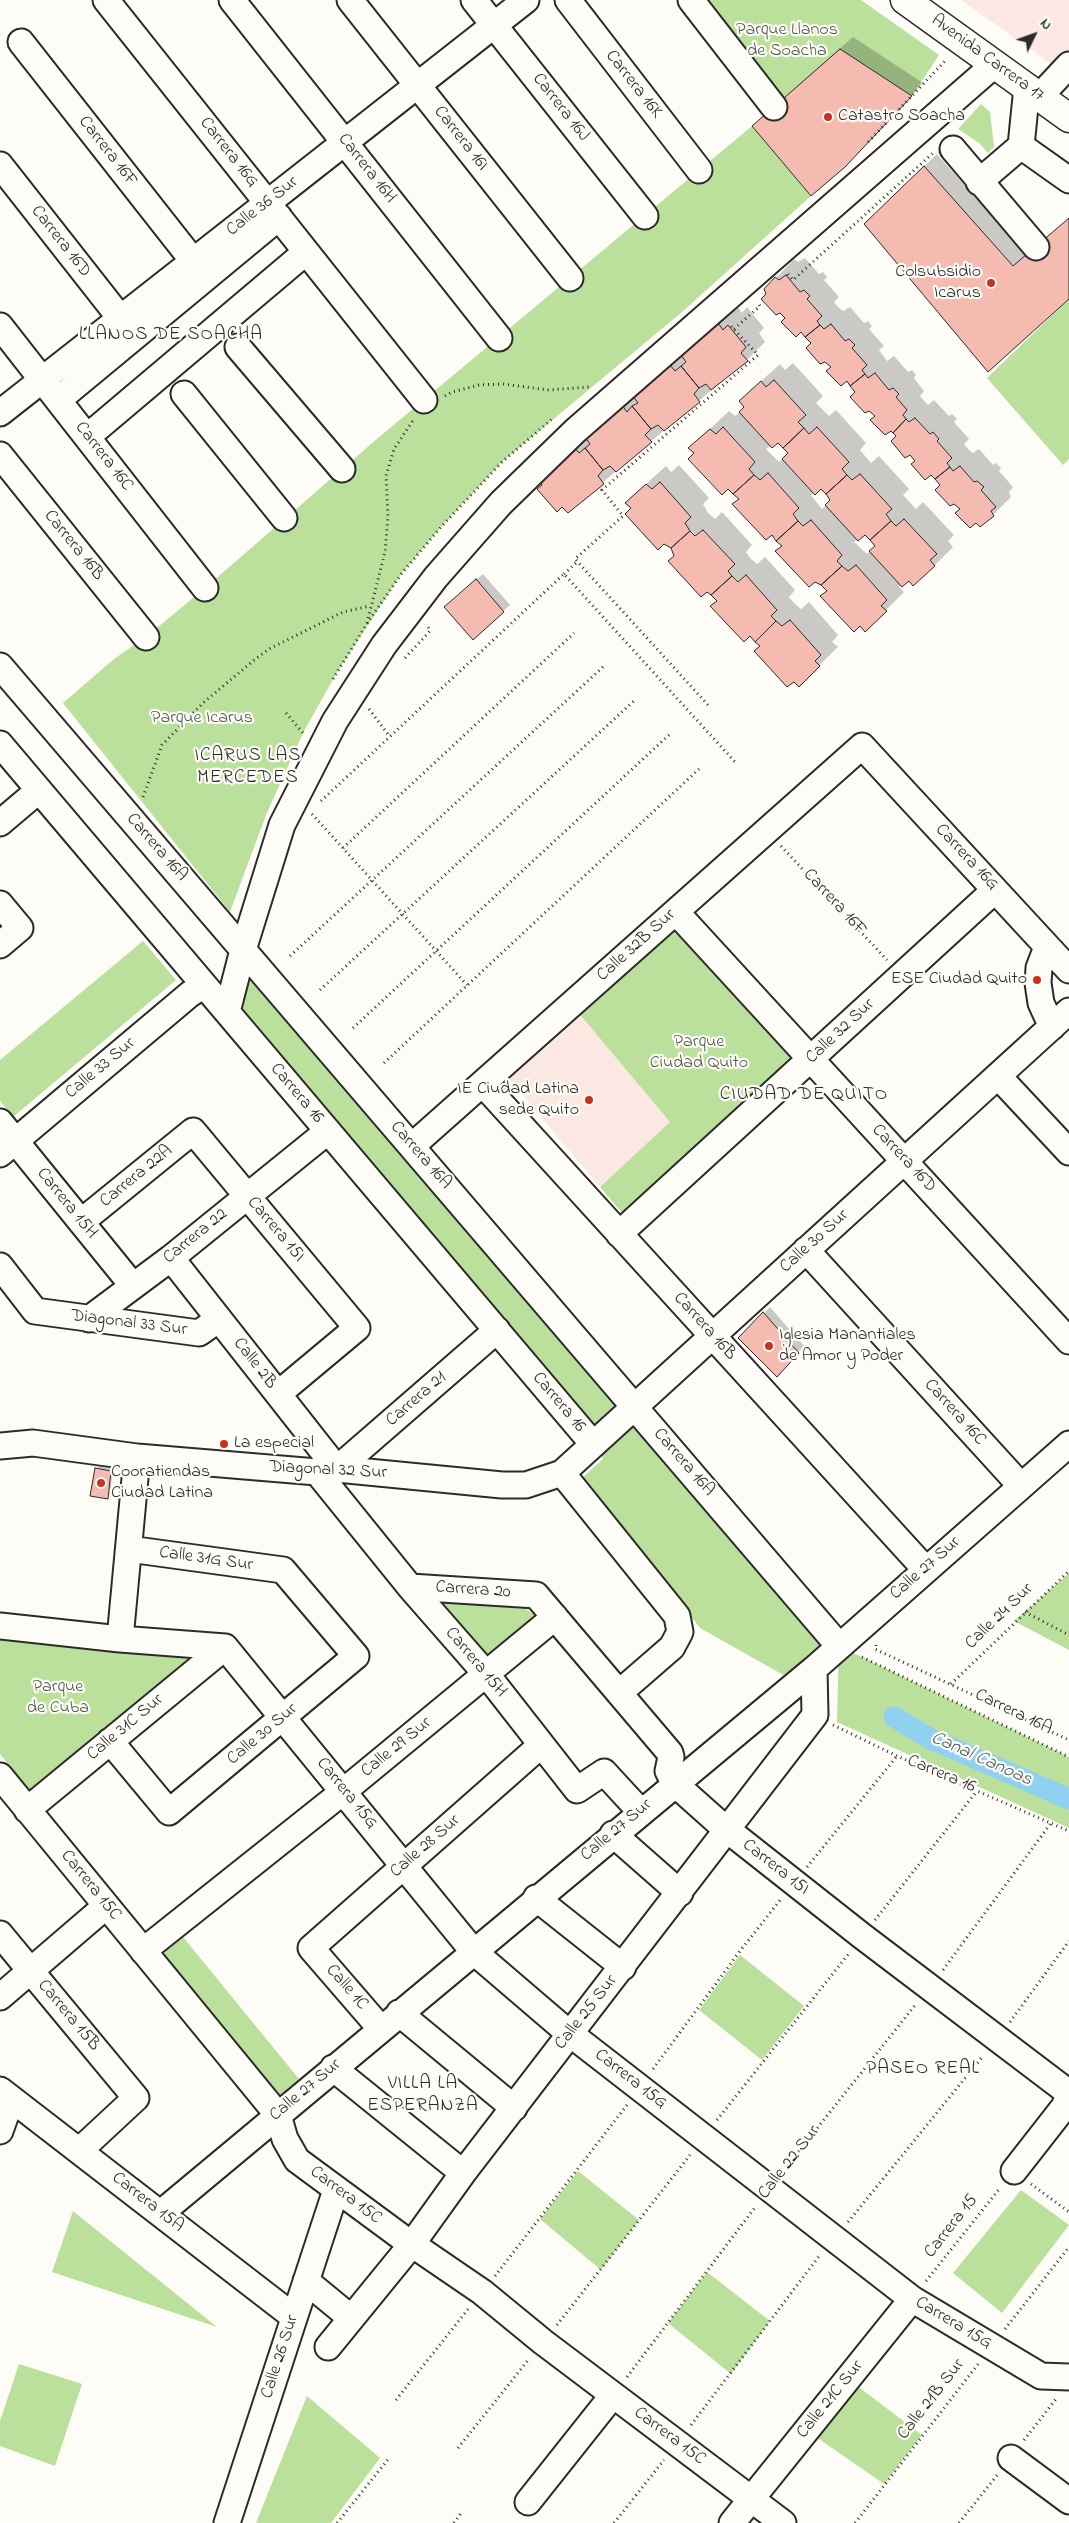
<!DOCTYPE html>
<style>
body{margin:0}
#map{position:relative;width:1069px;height:2523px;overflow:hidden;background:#fdfcf7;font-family:"Indie Flower",sans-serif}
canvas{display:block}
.north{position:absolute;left:1009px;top:10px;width:50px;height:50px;-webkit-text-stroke:4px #fdfcf7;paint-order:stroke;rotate:48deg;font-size:14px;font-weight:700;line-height:20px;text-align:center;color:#2b2b2b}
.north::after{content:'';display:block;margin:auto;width:18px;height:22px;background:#2b2b2b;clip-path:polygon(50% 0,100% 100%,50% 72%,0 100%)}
</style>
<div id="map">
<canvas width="1069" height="2523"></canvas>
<div class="north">N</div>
</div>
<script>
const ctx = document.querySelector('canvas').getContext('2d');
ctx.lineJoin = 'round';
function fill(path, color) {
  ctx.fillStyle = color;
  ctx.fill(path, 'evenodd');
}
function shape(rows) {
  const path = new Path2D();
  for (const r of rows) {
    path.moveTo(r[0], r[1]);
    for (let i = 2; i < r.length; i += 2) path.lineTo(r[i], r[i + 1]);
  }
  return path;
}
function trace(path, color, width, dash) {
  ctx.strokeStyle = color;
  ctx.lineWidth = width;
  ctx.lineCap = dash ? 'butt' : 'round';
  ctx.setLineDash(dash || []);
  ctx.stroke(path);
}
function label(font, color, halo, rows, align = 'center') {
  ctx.font = font + ' "Indie Flower",sans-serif';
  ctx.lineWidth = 4.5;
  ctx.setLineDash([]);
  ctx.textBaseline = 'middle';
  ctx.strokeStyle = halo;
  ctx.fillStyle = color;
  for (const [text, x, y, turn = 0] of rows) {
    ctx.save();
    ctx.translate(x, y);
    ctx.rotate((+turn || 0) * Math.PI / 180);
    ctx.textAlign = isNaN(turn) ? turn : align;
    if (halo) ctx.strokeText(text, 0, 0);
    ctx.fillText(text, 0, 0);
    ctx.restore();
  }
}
const built = shape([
 [961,0,1069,0,1069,77,1064,73],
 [577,1011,671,1122,600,1187,508,1078]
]);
const green = shape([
 [702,0,861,0,939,55,912,96,840,49,781,102],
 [981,104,990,112,994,147,988,153,979,143,958,129],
 [752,126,811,196,682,312,502,462,441,527,402,573,336,674,303,733,266,815,230,912,63,703,114,659,146,637,205,588,378,438],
 [1069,299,1069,459,1063,465,987,378],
 [678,929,795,1062,623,1214,600,1187,670,1122,577,1011],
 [143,941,176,980,13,1117,0,1101,0,1060],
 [253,968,839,1646,1069,1757,1069,1828,837,1722,839,1646,794,1681,700,1628,583,1477,603,1459,593,1444,227,1012],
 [1069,1573,1069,1650,1014,1621],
 [433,1600,526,1609,539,1619,486,1660],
 [0,1635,203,1656,31,1793,0,1754],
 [183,1937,299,2079,276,2098,159,1957],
 [740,1955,804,2006,762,2060,699,2010],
 [578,2171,639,2220,601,2270,540,2219],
 [1021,2190,1069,2225,1002,2313,953,2273],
 [73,2211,217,2327,52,2272],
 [707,2272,770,2321,731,2374,668,2323],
 [19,2364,82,2384,55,2466,0,2446,0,2421],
 [848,2379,922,2435,884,2484,806,2430],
 [307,2396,380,2458,331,2523,256,2523]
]);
const shadow = shape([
 [853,37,923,83,857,153,766,114],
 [937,154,1026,255,1069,218,1069,296,866,224],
 [805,258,819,274,823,272,827,277,824,280,839,297,834,302,838,307,843,311,850,307,864,323,868,321,872,326,869,329,884,346,879,350,887,361,894,356,908,372,912,370,916,375,914,378,924,391,920,396,928,405,934,400,949,416,952,414,957,419,954,422,969,439,964,444,968,449,973,453,979,449,993,465,996,463,1001,468,999,471,1013,487,1009,492,1011,497,993,515,961,509,942,485,917,460,898,436,876,416,847,380,825,360,813,343,787,318,776,278,794,259,798,262],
 [737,306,742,313,747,307,764,328,759,333,765,342,747,360,568,512,539,478],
 [793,363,823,396,816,403,829,416,836,410,866,443,860,450,871,463,879,456,909,489,903,495,916,509,923,502,954,535,948,541,953,547,935,565,913,584,909,579,901,584,899,587,904,592,886,610,860,625,822,596,828,590,690,448,729,411,735,416,743,410,759,383,780,364,785,370],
 [778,441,789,453,779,462,766,449],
 [821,487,832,500,822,509,811,495],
 [865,533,876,546,867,554,854,542],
 [679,465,709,498,703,504,708,513,715,519,722,512,752,545,746,552,750,558,757,564,765,557,795,590,789,597,794,603,801,609,809,602,838,635,832,642,838,647,799,685,675,556,672,547,632,508,645,485,666,466,671,472],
 [690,530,701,539,690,533],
 [483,574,510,605,473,638,452,601],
 [770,1307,804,1346,783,1369,740,1338],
 [99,1466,113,1468,110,1494,107,1497,96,1469]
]);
const canal = shape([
 [894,1717,929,1738,1069,1799]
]);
const building = shape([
 [840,49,912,96,845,167,811,196,752,126,840,49],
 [924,166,1013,266,1069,218,1069,299,988,372,864,224,924,166],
 [786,275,800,292,804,290,810,296,807,299,822,316,817,321,820,325,805,337,801,332,796,337,781,322,785,318,780,313,776,315,761,299,766,294,764,289,775,277,779,280,786,275],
 [718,323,723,330,728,325,746,347,741,353,748,361,711,390,706,384,699,388,681,366,686,362,681,355,718,323],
 [831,324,845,341,849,339,855,345,852,348,867,365,862,370,865,374,850,386,847,381,841,386,826,371,831,367,825,362,820,364,806,348,811,343,805,337,820,325,824,329,831,324],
 [670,365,675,371,681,366,699,388,694,394,700,402,664,431,658,425,651,429,632,406,638,403,633,396,670,365],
 [875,373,889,390,893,388,899,394,896,397,907,410,903,415,906,419,893,433,891,431,885,435,870,420,875,416,869,411,865,413,850,397,855,392,850,386,865,374,868,378,875,373],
 [774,380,806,415,798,422,804,428,783,448,778,443,772,448,739,412,744,407,739,401,761,381,766,387,774,380],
 [622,405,627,412,632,406,651,429,645,435,652,442,616,472,610,466,603,470,585,448,590,444,585,437,622,405],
 [915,418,930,434,933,432,939,439,937,441,952,458,947,463,950,467,935,479,931,475,925,480,911,464,915,461,910,455,905,458,891,441,896,436,893,433,906,419,909,422,915,418],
 [723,427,755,462,749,469,754,475,733,494,728,489,722,495,688,459,694,453,688,448,710,429,716,434,723,427],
 [817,427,849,462,842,469,847,475,826,494,821,489,815,495,782,459,788,453,783,448,804,428,809,434,817,427],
 [574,447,579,453,585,448,603,470,598,476,604,484,568,513,562,507,557,512,537,489,542,485,537,478,574,447],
 [960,466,974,482,977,481,984,487,981,490,996,507,991,511,994,516,980,527,976,523,970,528,955,513,960,509,954,504,950,506,935,490,940,485,935,479,950,467,953,471,960,466],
 [768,473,799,508,793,514,798,521,776,541,772,535,766,540,732,504,739,499,733,494,754,475,760,480,768,473],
 [860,474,892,509,886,514,891,521,870,540,865,535,858,541,825,505,830,500,826,494,847,475,852,480,860,474],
 [660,482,691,517,685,523,690,531,671,548,664,544,658,550,625,514,631,508,625,503,646,484,652,489,660,482],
 [904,519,937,554,930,560,935,566,913,586,909,581,902,587,869,551,875,546,870,540,891,521,896,526,904,519],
 [811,520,842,555,837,561,842,566,821,585,815,582,809,587,775,551,782,546,776,541,798,521,803,526,811,520],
 [703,530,735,564,728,571,732,576,711,595,707,592,701,597,668,561,674,556,671,548,690,531,695,536,703,530],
 [856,565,887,600,881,606,887,611,865,632,860,626,854,632,820,596,827,591,821,585,842,566,848,571,856,565],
 [746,575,777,610,771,616,776,621,755,642,750,636,744,642,710,606,717,601,711,595,732,576,738,582,746,575],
 [476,579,504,612,473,640,444,607,476,579],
 [790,620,821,655,815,661,820,666,799,687,794,682,787,687,754,651,760,646,755,642,776,621,782,626,790,620],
 [763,1312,799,1353,777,1377,738,1338,763,1312],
 [95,1468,111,1471,108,1499,90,1496,95,1468]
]);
const path = shape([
 [868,142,947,59],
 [788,274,793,280,933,153],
 [734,329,760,306,758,302],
 [445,396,452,392,479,385,503,384,549,390,589,387],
 [564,574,577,562],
 [367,623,385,552,388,517,386,476,394,449,414,419],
 [405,658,430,631,427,625],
 [333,679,366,625,402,573,441,527,502,462,553,418],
 [708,705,575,559,623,516,602,490,758,355,729,324],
 [369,709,390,737],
 [286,713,303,733],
 [143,797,162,745,203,703,253,661,269,649,343,612,370,606],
 [321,801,564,574,735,762],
 [312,814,467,985],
 [781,846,887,960],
 [343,848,574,633],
 [290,956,604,666],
 [320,990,636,699],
 [353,1028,670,734],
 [384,1063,699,769],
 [1025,1612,1069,1635],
 [876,1645,875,1649,1069,1740],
 [862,1657,1069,1757],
 [951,1684,1069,1571],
 [833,1725,897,1756,1069,1831],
 [807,1867,897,1756],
 [875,1920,977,1791],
 [943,1970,1051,1823],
 [1010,2022,1069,1941],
 [653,2069,740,1951,781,1899],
 [717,2120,850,1952],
 [783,2171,916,2004],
 [1031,2184,1069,2212],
 [848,2222,983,2056],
 [495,2276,627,2105],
 [926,2281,1000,2188],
 [557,2325,690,2155],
 [1005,2329,1069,2247],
 [627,2377,756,2206],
 [396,2400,469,2308],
 [691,2425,820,2255],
 [1024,2440,1056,2399],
 [458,2448,529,2359],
 [337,2523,390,2457],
 [454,2523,461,2513],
 [614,2523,664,2460],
 [855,2523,979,2363],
 [959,2523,998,2474]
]);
const minor = shape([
 [106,0,424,400],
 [232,0,499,338],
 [350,0,570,278],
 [474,0,645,216],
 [568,0,699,170],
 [691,0,774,107],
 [21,42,194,262],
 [1027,87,1021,146,1069,180],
 [1040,96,1069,65],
 [953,149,1036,247],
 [0,165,121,319],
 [979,182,1021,146],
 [0,326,205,588],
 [238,347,342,469],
 [184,394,284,518],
 [58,400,279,217],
 [0,413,526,0],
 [87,437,306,252],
 [0,455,146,637],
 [0,666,839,1646],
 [0,744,593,1444],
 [0,823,39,790],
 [0,904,20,928,0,945],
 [676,912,1069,1341],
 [1047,947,1039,968,1038,983,1041,1003,1052,1027],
 [227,1012,243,950,282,825,335,721,384,645,436,577,501,503,575,431,995,64],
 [998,1076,1069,1152],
 [483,1084,926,1570],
 [0,1122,133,1286],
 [412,1146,862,746,1069,970],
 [0,1154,190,994,204,985],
 [81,1222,193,1131,357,1328,278,1394],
 [619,1234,995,890],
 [806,1250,1021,1486],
 [171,1258,337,1469,497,1330],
 [0,1266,35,1311,199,1333,219,1319],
 [89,1319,171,1258,328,1131],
 [0,1446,33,1443,137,1457,317,1472,337,1469,502,1485,526,1485,562,1473,1069,1011],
 [317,1472,410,1587,487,1675,577,1790,604,1772,640,1811],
 [562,1473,677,1616,680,1632,672,1647,619,1693],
 [410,1587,536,1595,670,1753,671,1757,668,1771,674,1783,720,1824,862,1936,1069,2093],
 [0,1626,120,1639,225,1647],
 [120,1639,137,1457],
 [225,1647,473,1951,564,2029,912,2299,1041,2376,1069,2377],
 [110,1741,169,1812,356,1656,283,1570,129,1549],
 [0,1776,278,2115,285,2139,297,2160,400,2236,482,2292,543,2342,783,2523],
 [27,1810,225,1647],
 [613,1834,680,1893],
 [536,1898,623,1967],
 [0,1934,136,2098,79,2151],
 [143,1951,344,1791,555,1617],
 [0,1997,106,1906],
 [399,2013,514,2108],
 [381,2029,311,1948,540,1746],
 [333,2068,463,2173],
 [0,2090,294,2317],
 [0,2131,11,2100],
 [1014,2171,1064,2107,1069,2095],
 [161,2213,814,1669,1069,1444],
 [306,2281,351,2318],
 [328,2347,412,2244,463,2173,815,1715,814,1669],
 [1011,2458,1069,2501],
 [528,2502,613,2395],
 [227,2523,336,2190],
 [732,2523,912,2299]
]);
const major = shape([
 [905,0,1069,118]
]);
const markers = [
 [828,117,5,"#c8321e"],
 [991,283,5,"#c8321e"],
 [1037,980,5,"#c8321e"],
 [589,1100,5,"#c8321e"],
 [769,1346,5,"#c8321e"],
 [224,1444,5,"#c8321e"],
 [101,1483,5,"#c8321e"]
];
const parkNames = [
 ["Parque Llanos",787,31],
 ["de Soacha",787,52],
 ["Parque Icarus",202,719],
 ["Parque",699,1043],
 ["Ciudad Quito",699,1064],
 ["Parque",58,1688],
 ["de Cuba",58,1709]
];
const streetNames = [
 ["Avenida Carrera 17",987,59,36],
 ["Carrera 16K",633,85,52],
 ["Carrera 16J",560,108,52],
 ["Carrera 16I",460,139,52],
 ["Carrera 16F",107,152,52],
 ["Carrera 16G",228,153,52],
 ["Carrera 16H",366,169,52],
 ["Calle 36 Sur",263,207,-38],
 ["Carrera 16D",60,242,52],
 ["Carrera 16C",103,457,52],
 ["Carrera 16B",73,546,51],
 ["Carrera 16A",156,848,49],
 ["Carrera 16G",966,858,47],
 ["Carrera 16F",834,903,47],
 ["Calle 32B Sur",637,946,-42],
 ["Calle 32 Sur",841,1032,-43],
 ["Calle 33 Sur",101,1069,-40],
 ["Carrera 16",296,1094,50],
 ["Carrera 16A",420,1156,49],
 ["Carrera 16D",903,1159,47],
 ["Carrera 22A",137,1177,-39],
 ["Carrera 15H",66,1204,51],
 ["Carrera 15I",275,1230,50],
 ["Carrera 22",196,1237,-39],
 ["Calle 30 Sur",815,1242,-42],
 ["Diagonal 33 Sur",129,1324,7],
 ["Carrera 16B",704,1327,48],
 ["Calle 2B",254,1364,52],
 ["Carrera 21",417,1400,-41],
 ["Carrera 16",558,1403,50],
 ["Carrera 16C",954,1413,48],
 ["Carrera 16A",683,1463,49],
 ["Diagonal 32 Sur",328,1471,3],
 ["Calle 31G Sur",206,1560,8],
 ["Calle 27 Sur",926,1569,-41],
 ["Carrera 20",473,1591,4],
 ["Calle 24 Sur",1000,1617,-44],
 ["Carrera 15H",475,1663,50],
 ["Carrera 16A",1013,1713,26],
 ["Calle 31C Sur",126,1728,-40],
 ["Calle 30 Sur",263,1735,-40],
 ["Calle 29 Sur",397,1748,-39],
 ["Carrera 16",941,1775,23],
 ["Carrera 15G",346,1794,51],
 ["Calle 27 Sur",617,1831,-40],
 ["Calle 28 Sur",426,1847,-41],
 ["Carrera 15I",775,1868,38],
 ["Carrera 15C",90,1886,51],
 ["Calle 1C",346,1988,49],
 ["Calle 25 Sur",587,2013,-52],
 ["Carrera 15B",68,2016,50],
 ["Carrera 15G",630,2080,38],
 ["Calle 27 Sur",306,2091,-40],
 ["Calle 22 Sur",790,2163,-52],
 ["Carrera 15C",345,2196,37],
 ["Carrera 15A",147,2203,38],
 ["Carrera 15",952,2227,-52],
 ["Carrera 15G",953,2324,31],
 ["Calle 26 Sur",281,2357,-72],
 ["Calle 21C Sur",831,2400,-51],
 ["Calle 21B Sur",932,2400,-52],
 ["Carrera 15C",669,2437,37]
];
const poiNames = [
 ["Catastro Soacha",838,117],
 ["Colsubsidio",981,273,"right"],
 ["Icarus",981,294,"right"],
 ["ESE Ciudad Quito",1027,980,"right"],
 ["IE Ciudad Latina",579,1090,"right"],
 ["sede Quito",579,1111,"right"],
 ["Iglesia Manantiales",779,1336],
 ["de Amor y Poder",779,1357],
 ["La especial",234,1444],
 ["Cooratiendas",111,1473],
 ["Ciudad Latina",111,1494]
];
const neighbourhoodNames = [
 ["LLANOS DE SOACHA",171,336],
 ["ICARUS LAS",248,757],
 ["MERCEDES",248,779],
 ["CIUDAD DE QUITO",804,1096],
 ["PASEO REAL",923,2070],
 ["VILLA LA",423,2085],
 ["ESPERANZA",423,2107]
];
const waterNames = [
 ["Canal Canoas",981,1760,24]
];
fill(built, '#fbe8e2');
fill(green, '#bbe09b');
fill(shadow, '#0003');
trace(canal, '#90d0f1', 21);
fill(building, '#f5bab0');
trace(building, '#2b2b2b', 1);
trace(minor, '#2b2b2b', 29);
trace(major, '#2b2b2b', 31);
trace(path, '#2b2b2b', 3, [1, 4]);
trace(minor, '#fdfcf7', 25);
trace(major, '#fdfcf7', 28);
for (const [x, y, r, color] of markers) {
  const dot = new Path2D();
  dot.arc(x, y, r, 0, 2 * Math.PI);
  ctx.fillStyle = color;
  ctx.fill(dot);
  trace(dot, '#fdfcf7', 2);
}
label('18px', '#4f5847', '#fdfcf7', parkNames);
label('18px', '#2b2b2b', '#fdfcf7', streetNames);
label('18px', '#2b2b2b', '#fdfcf7', poiNames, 'left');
ctx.letterSpacing = '1px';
label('19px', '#2b2b2b', '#fdfcf7', neighbourhoodNames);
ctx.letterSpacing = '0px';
label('italic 19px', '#495d66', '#fdfcf7', waterNames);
</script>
